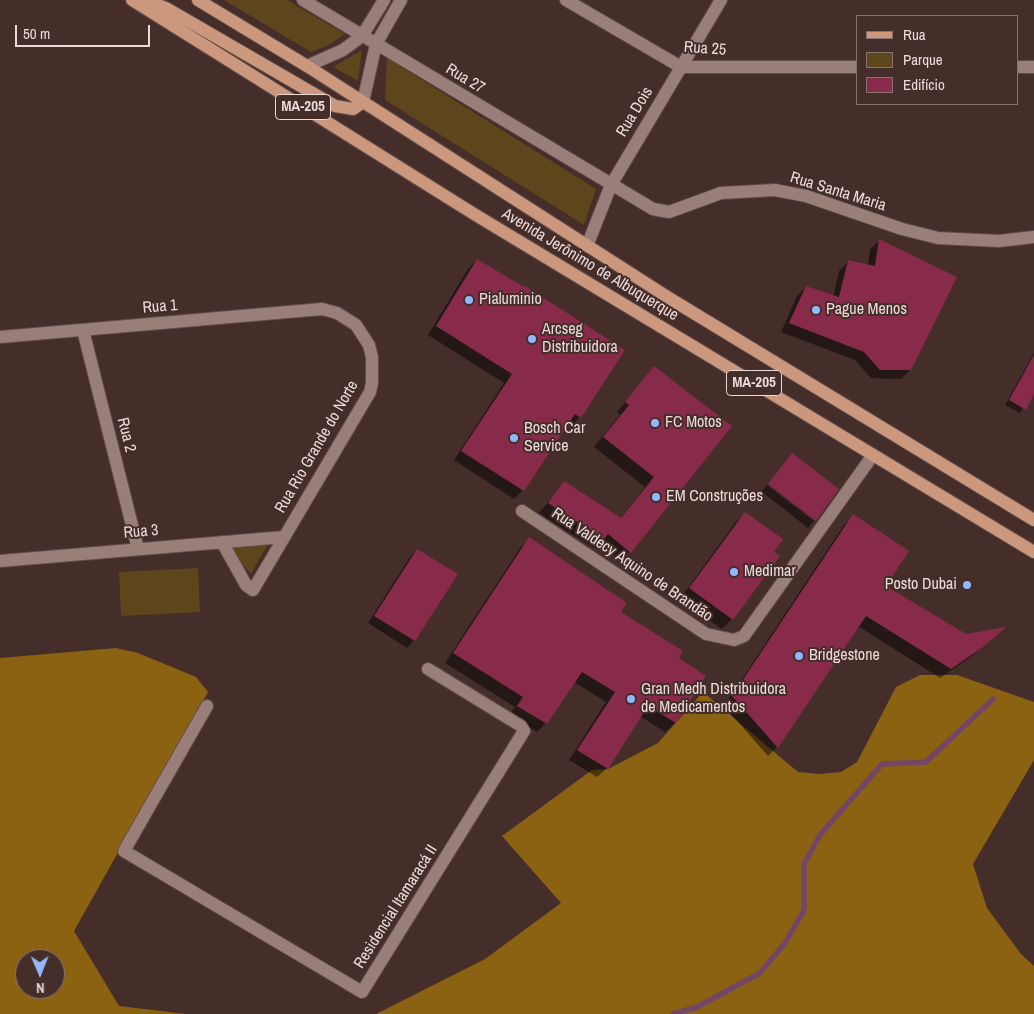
<!DOCTYPE html>
<meta charset="utf-8">
<style>
body{margin:0}
#map{position:relative;width:1034px;height:1014px;overflow:hidden;background:#452d2a;font-family:"Archivo Narrow",sans-serif}
canvas{display:block}
.legend{position:absolute;left:856px;top:15px;width:162px;height:90px;box-sizing:border-box;background:#452d2a;border:1px solid #877270;margin:0;padding:6px 9px;list-style:none;font-size:15px;color:#eadad8}
.legend li{display:flex;align-items:center;gap:10px;height:25px}
.legend b{width:25px;border:1px solid #877270}
.north{position:absolute;left:15px;top:949px;width:50px;height:50px;box-sizing:border-box;background:#452d2a;border:1px solid #877270;border-radius:50%;rotate:179deg;font-size:14px;font-weight:700;line-height:20px;text-align:center;color:#eadad8}
.north::after{content:'';display:block;margin:auto;width:18px;height:22px;background:#91b8fd;clip-path:polygon(50% 0,100% 100%,50% 72%,0 100%)}
.scale{position:absolute;left:15px;top:25px;width:135px;height:22px;box-sizing:border-box;border:2px solid #eadad8;border-top:0;padding-left:6px;font-size:15px;line-height:18px;white-space:nowrap;color:#eadad8;-webkit-text-stroke:4px #452d2a;paint-order:stroke}
</style>
<div id="map">
<canvas width="1034" height="1014"></canvas>
<ul class="legend">
<li><b style="height:6px;background:#cb987d"></b>Rua</li>
<li><b style="height:14px;background:#5d451c"></b>Parque</li>
<li><b style="height:14px;background:#882b4b"></b>Edifício</li>
</ul>
<div class="north">N</div>
<div class="scale">50 m</div>
</div>
<script>
const ctx = document.querySelector('canvas').getContext('2d');
ctx.lineJoin = 'round';
function fill(path, color) {
  ctx.fillStyle = color;
  ctx.fill(path, 'evenodd');
}
function shape(rows) {
  const path = new Path2D();
  for (const r of rows) {
    path.moveTo(r[0], r[1]);
    for (let i = 2; i < r.length; i += 2) path.lineTo(r[i], r[i + 1]);
  }
  return path;
}
function trace(path, color, width, dash) {
  ctx.strokeStyle = color;
  ctx.lineWidth = width;
  ctx.lineCap = dash ? 'butt' : 'round';
  ctx.setLineDash(dash || []);
  ctx.stroke(path);
}
function label(font, color, halo, rows, align = 'center') {
  ctx.font = font + ' "Archivo Narrow",sans-serif';
  ctx.lineWidth = 4;
  ctx.setLineDash([]);
  ctx.textBaseline = 'middle';
  ctx.strokeStyle = halo;
  ctx.fillStyle = color;
  for (const [text, x, y, turn = 0] of rows) {
    ctx.save();
    ctx.translate(x, y);
    ctx.rotate((+turn || 0) * Math.PI / 180);
    ctx.textAlign = isNaN(turn) ? turn : align;
    if (halo) ctx.strokeText(text, 0, 0);
    ctx.fillText(text, 0, 0);
    ctx.restore();
  }
}
const green = shape([
 [224,0,287,0,345,34,327,46,311,52],
 [362,50,358,81,333,67],
 [387,58,596,189,584,225,385,100],
 [269,542,251,574,226,545],
 [198,568,200,612,121,616,119,572]
]);
const forest = shape([
 [116,648,138,653,196,677,208,692,74,931,119,1006,186,1014,0,1014,0,658],
 [25,959,55,959,55,989,25,989],
 [920,675,957,675,1034,702,1034,760,973,864,987,908,1021,954,1034,966,1034,1014,376,1014,485,959,561,903,502,836,592,770,608,769,658,743,703,692,798,772,819,774,841,772,857,762,896,687]
]);
const shadow = shape([
 [879,241,910,370,901,379,871,378,855,360,781,332,797,296,806,287,833,297,839,271,848,262,868,266,870,249],
 [477,260,580,417,571,426,567,423,523,490,514,499,454,460,504,383,428,335,468,269],
 [1034,353,1034,392,1020,413,1005,405],
 [654,367,730,427,621,561,598,544,594,548,539,513,565,482,620,519,645,487,594,447,620,415,617,412],
 [767,485,814,521,808,528,762,492],
 [745,514,772,552,778,556,732,619,722,629,680,599,735,523],
 [853,516,884,586,966,635,995,636,972,656,940,678,858,626,777,747,768,756,724,706,844,525],
 [529,539,677,659,704,676,675,723,665,732,640,716,607,768,597,777,569,760,606,702,574,682,546,723,537,732,509,715,515,707,445,663,520,548],
 [417,550,414,640,407,648,368,623,410,557]
]);
const stream = shape([
 [673,1014,697,1007,760,973,785,943,804,910,804,864,820,835,882,764,926,762,993,699]
]);
const building = shape([
 [879,239,957,277,911,370,880,370,864,352,789,323,806,286,839,297,848,260,875,266],
 [477,259,524,287,525,286,625,350,581,418,575,414,524,491,461,451,512,374,436,326],
 [1034,355,1034,394,1026,410,1009,400],
 [654,366,732,426,631,553,608,534,604,539,548,503,564,481,621,518,654,477,603,437,629,405,625,402],
 [792,453,839,489,816,521,768,484],
 [745,512,783,539,774,552,780,556,733,620,689,588],
 [853,514,909,551,886,586,966,634,1006,627,983,647,951,669,866,616,778,748,732,696],
 [529,537,627,603,621,612,683,651,679,658,706,676,676,723,648,706,608,769,577,750,615,692,582,672,547,724,517,706,523,697,453,653],
 [417,549,458,574,415,641,374,616]
]);
const minor = shape([
 [303,0,653,209,669,212,721,193,775,190,806,196,902,229,938,238,999,241,1034,237],
 [566,0,681,67,858,67],
 [307,66,343,50,362,36,384,0],
 [1018,67,1034,67],
 [363,102,376,44,401,0],
 [587,246,611,185,721,0],
 [83,330,138,549],
 [0,337,322,309,337,313,356,325,369,345,372,357,372,383,370,392,253,590,246,585,222,542],
 [522,511,706,634,734,640,744,636,873,455],
 [0,561,284,537],
 [207,706,124,851,362,992,524,731,521,726,428,669]
]);
const major = shape([
 [132,0,474,214,1034,552],
 [145,0,166,8,335,106,353,109,363,102],
 [198,0,307,66,669,298,1034,520]
]);
const markers = [
 [469,300,5,"#91b8fd"],
 [816,310,5,"#91b8fd"],
 [532,339,5,"#91b8fd"],
 [655,423,5,"#91b8fd"],
 [514,438,5,"#91b8fd"],
 [656,497,5,"#91b8fd"],
 [734,572,5,"#91b8fd"],
 [967,585,5,"#91b8fd"],
 [799,656,5,"#91b8fd"],
 [631,699,5,"#91b8fd"]
];
const shields = [
 [303,107,55],
 [754,383,55]
];
const shieldNames = [
 ["MA-205",303,107],
 ["MA-205",754,383]
];
const streetNames = [
 ["Rua 25",705,49,4],
 ["Rua 27",465,79,31],
 ["Rua Dois",635,112,-59],
 ["Rua Santa Maria",838,192,17],
 ["Avenida Jerônimo de Albuquerque",590,265,31],
 ["Rua 1",160,307,-5],
 ["Rua 2",126,435,76],
 ["Rua Rio Grande do Norte",317,447,-60],
 ["Rua 3",141,532,-5],
 ["Rua Valdecy Aquino de Brandão",632,565,34],
 ["Residencial Itamaracá II",396,907,-58]
];
const poiNames = [
 ["Pialuminio",479,300],
 ["Pague Menos",826,310],
 ["Arcseg",542,330],
 ["Distribuidora",542,348],
 ["FC Motos",665,423],
 ["Bosch Car",524,429],
 ["Service",524,447],
 ["EM Construções",666,497],
 ["Medimar",744,572],
 ["Posto Dubai",957,585,"right"],
 ["Bridgestone",809,656],
 ["Gran Medh Distribuidora",641,690],
 ["de Medicamentos",641,708]
];
fill(green, '#5d451c');
fill(forest, '#8b6211');
fill(shadow, '#0007');
trace(stream, '#734666', 5.5);
fill(building, '#882b4b');
trace(minor, '#604c49', 14);
trace(major, '#604c49', 14);
trace(minor, '#9a7e79', 12);
trace(major, '#cb987d', 12);
for (const [x, y, r, color] of markers) {
  const dot = new Path2D();
  dot.arc(x, y, r, 0, 2 * Math.PI);
  ctx.fillStyle = color;
  ctx.fill(dot);
  trace(dot, '#452d2a', 2);
}
for (const [x, y, w] of shields) {
  const box = new Path2D();
  box.roundRect(x - w / 2, y - 12.5, w, 25, 4);
  ctx.fillStyle = '#452d2a';
  ctx.fill(box);
  trace(box, '#eadad8', 1);
}
label('bold 15px', '#eadad8', null, shieldNames);
label('16px', '#eadad8', '#452d2a', streetNames);
label('16px', '#eadad8', '#452d2a', poiNames, 'left');
</script>
